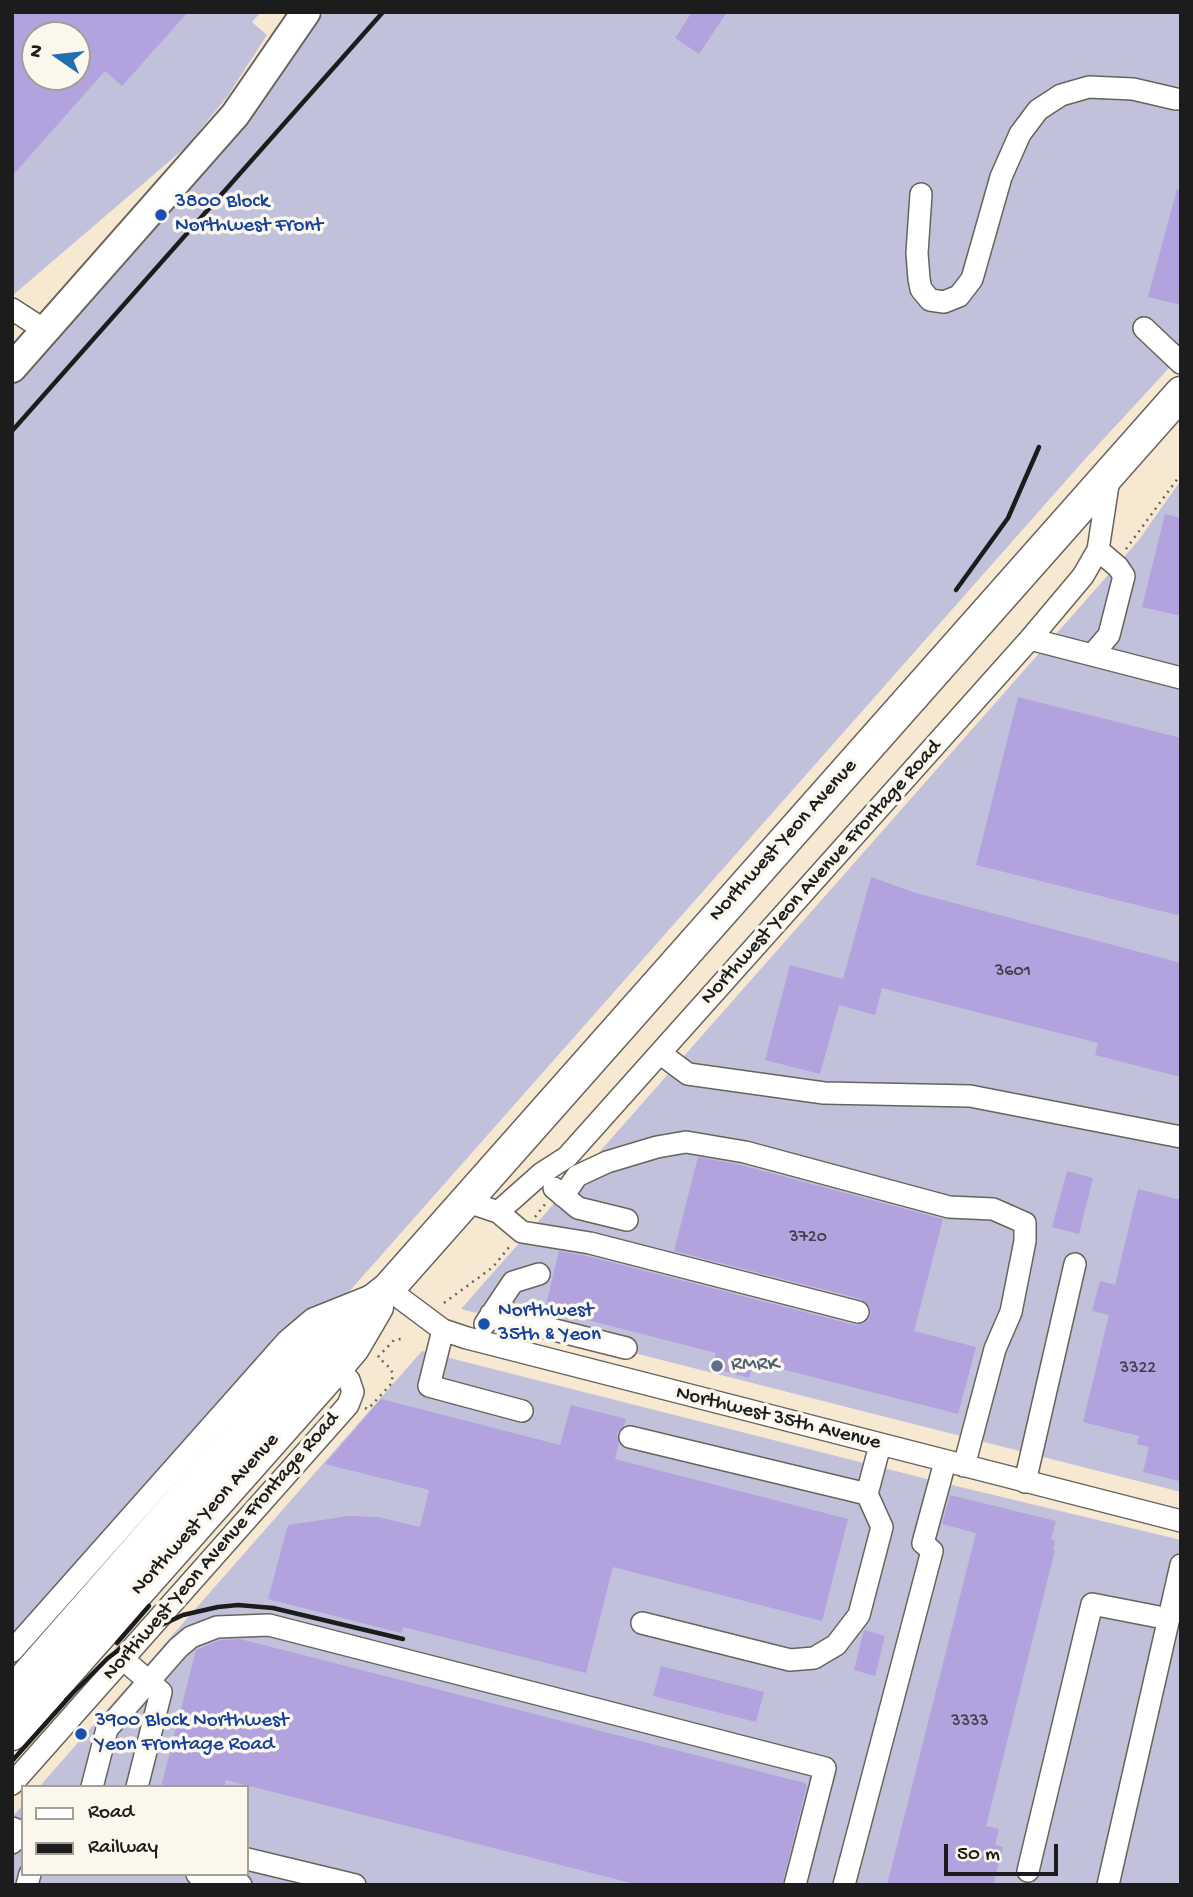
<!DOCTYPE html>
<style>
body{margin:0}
#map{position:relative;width:1193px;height:1897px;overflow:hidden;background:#f6e8d1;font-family:"Gochi Hand",sans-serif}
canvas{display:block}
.frame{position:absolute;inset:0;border:14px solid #1c1c1c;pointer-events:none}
.legend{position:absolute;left:21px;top:1785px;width:228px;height:91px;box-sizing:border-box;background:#fbf7ec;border:2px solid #a29f99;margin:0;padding:9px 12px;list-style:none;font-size:21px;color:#1c1c1c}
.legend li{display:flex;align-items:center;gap:14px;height:35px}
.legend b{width:35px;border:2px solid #a29f99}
.north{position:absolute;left:21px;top:21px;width:70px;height:70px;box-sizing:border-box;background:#fbf7ec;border:2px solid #a29f99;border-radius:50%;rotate:284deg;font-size:19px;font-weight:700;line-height:28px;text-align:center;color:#1c1c1c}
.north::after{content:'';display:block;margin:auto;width:24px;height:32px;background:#1f6fb2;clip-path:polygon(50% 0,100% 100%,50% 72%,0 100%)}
.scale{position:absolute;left:944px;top:1844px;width:114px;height:32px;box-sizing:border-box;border:4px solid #1c1c1c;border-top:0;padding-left:9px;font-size:21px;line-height:24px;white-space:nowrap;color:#1c1c1c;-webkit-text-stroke:5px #fbf7ec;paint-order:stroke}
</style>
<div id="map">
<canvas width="1193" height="1897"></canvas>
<div class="frame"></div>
<ul class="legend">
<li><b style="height:9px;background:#fff"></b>Road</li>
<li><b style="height:9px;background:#1c1c1c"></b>Railway</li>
</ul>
<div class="north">N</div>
<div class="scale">50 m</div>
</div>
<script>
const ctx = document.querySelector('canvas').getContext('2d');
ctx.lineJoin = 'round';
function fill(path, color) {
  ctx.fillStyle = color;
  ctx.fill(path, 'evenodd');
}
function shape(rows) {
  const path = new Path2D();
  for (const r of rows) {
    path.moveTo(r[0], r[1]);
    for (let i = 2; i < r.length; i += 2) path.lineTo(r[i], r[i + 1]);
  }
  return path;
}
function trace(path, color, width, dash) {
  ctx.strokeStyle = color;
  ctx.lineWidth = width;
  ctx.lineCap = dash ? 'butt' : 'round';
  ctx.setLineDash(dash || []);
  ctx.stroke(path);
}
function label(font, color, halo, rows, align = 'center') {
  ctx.font = font + ' "Gochi Hand",sans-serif';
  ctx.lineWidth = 7;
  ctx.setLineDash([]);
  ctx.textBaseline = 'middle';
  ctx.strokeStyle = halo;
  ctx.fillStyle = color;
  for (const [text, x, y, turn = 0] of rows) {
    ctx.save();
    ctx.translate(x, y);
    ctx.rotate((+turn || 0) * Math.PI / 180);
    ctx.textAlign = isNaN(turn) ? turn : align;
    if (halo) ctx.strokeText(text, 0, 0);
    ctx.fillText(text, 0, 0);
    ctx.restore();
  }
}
const industrial = shape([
 [12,12,261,12,252,22,267,35,227,97,186,147,12,296],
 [35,35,77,35,77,77,35,77],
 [325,12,1181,12,1181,355,1086,458,12,1673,12,382,245,119],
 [1181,480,1181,1492,461,1309,1138,541],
 [422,1351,927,1479,1181,1540,1181,1885,12,1885,12,1817,23,1805,23,1874,247,1874,247,1787,39,1787]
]);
const building = shape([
 [12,12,188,12,122,86,105,71,12,176],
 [35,35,77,35,77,77,35,77],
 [692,12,727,12,699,54,675,38],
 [1177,189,1181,190,1181,305,1148,297],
 [1165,514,1181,518,1181,616,1142,607],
 [1018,697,1181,738,1181,916,976,865],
 [871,877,916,893,1181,963,1181,1077,1095,1055,1098,1043,882,988,875,1015,839,1005,820,1074,765,1060,790,965,843,979],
 [698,1157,737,1164,943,1219,914,1331,976,1347,958,1414,754,1362,749,1378,712,1368,716,1353,545,1309,559,1251,587,1256,855,1325,862,1324,868,1321,871,1315,870,1308,861,1299,674,1251],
 [1067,1171,1093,1178,1079,1234,1052,1227],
 [1138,1189,1181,1200,1181,1473,1179,1481,1143,1472,1149,1447,1137,1444,1139,1436,1083,1422,1109,1315,1092,1311,1100,1281,1115,1285],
 [381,1399,560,1445,571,1405,626,1419,624,1426,617,1433,619,1444,615,1459,848,1519,822,1621,613,1567,586,1673,403,1627,401,1633,268,1599,288,1525,349,1516,378,1517,420,1527,429,1490,325,1464],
 [950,1495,1056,1521,1051,1539,1055,1540,1053,1550,1055,1550,986,1826,999,1829,995,1845,1003,1847,993,1885,887,1885,976,1533,942,1524],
 [864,1630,885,1636,875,1676,854,1670],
 [240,1639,805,1783,807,1785,782,1885,639,1885,226,1780,224,1787,161,1787,196,1650,220,1640],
 [661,1666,764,1692,756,1722,653,1696]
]);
const path = shape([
 [1126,549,1181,474],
 [535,1217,546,1203],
 [444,1303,493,1267,510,1246],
 [378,1357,394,1340,401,1339],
 [365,1408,368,1409,391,1384,393,1375,391,1369,378,1357]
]);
const minor = shape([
 [921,194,917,253,919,279,921,289,930,300,944,302,959,296,972,279,1001,177,1020,134,1038,110,1061,95,1089,87,1133,89,1176,99],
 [12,309,46,331],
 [1144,328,1181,363],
 [1030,639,1181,678],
 [1092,655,1109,635,1124,576,1118,567,1098,550],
 [661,1054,688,1074,824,1093,970,1096,1181,1137],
 [554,1188,578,1208,627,1220],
 [563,1196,577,1176,607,1162,657,1147,686,1142,745,1152,949,1207,993,1209,1025,1223,1025,1241,1011,1312,995,1349,964,1466],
 [465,1201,498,1212,542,1173,567,1157,1030,639,1083,576,1098,550,1110,472],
 [498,1212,522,1232,590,1243,858,1312],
 [491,1314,626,1348],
 [485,1324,513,1282,539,1274],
 [443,1330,429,1386,522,1411],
 [630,1437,867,1494,880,1445],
 [1025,1482,1075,1264],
 [642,1623,790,1660,814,1658,836,1645,859,1615,882,1527,867,1494],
 [12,1651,287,1341,313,1319,388,1289,443,1330,467,1338,1181,1521],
 [123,1659,161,1692,137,1787],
 [12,1784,348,1405,353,1392,349,1380,336,1368],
 [92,1787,107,1729,178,1648,191,1637,217,1627,269,1625,825,1768,795,1885],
 [12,1828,22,1832,12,1843],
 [247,1859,355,1885],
 [1028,1871,1092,1604,1169,1619],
 [197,1874,241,1885],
 [27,1885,30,1874],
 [844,1885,932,1551,923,1543,945,1462],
 [1108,1885,1181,1565]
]);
const major = shape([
 [12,368,235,115,306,12]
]);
const highway = shape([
 [12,1693,315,1347,388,1289,1181,393],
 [12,1734,336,1368,353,1348,377,1307]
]);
const rail = shape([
 [12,431,383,12],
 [956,590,1008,518,1039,447],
 [117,1643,149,1606],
 [66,1700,108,1658,136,1637,183,1615,218,1607,238,1605,273,1608,403,1639],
 [12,1761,73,1693]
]);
const markers = [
 [161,215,7,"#1a4fb4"],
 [484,1324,7,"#1a4fb4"],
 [717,1366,7,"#5c6f8a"],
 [81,1734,7,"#1a4fb4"]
];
const numberNames = [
 ["3601",1013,972],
 ["3720",808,1238],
 ["3322",1138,1369],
 ["3333",970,1722]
];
const transitNames = [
 ["3800 Block",175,203],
 ["Northwest Front",175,227],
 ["Northwest",498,1312],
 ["35th & Yeon",498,1336],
 ["3900 Block Northwest",95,1722],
 ["Yeon Frontage Road",95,1746]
];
const streetNames = [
 ["Northwest Yeon Avenue",784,841,-48],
 ["Northwest Yeon Avenue Frontage Road",822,873,-48],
 ["Northwest 35th Avenue",778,1419,14],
 ["Northwest Yeon Avenue",206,1515,-48],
 ["Northwest Yeon Avenue Frontage Road",222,1547,-49]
];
const serviceNames = [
 ["RMRK",731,1366]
];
fill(industrial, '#c2c1dc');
fill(building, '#b2a2de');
trace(minor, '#68635b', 24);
trace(major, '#68635b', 32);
trace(highway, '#68635b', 35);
trace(path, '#68635b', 2.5, [2, 5]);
trace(minor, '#fff', 21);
trace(major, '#fff', 28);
trace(highway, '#fff', 32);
trace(rail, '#1c1c1c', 4.5);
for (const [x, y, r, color] of markers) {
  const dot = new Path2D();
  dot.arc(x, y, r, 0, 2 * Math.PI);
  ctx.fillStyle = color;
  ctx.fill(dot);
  trace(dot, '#fbf7ec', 2.5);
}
label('18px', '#423e4c', null, numberNames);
label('21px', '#164399', '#fbf7ec', transitNames, 'left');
label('21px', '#1c1c1c', '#fbf7ec', streetNames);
label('21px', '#4e5e75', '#fbf7ec', serviceNames, 'left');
</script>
